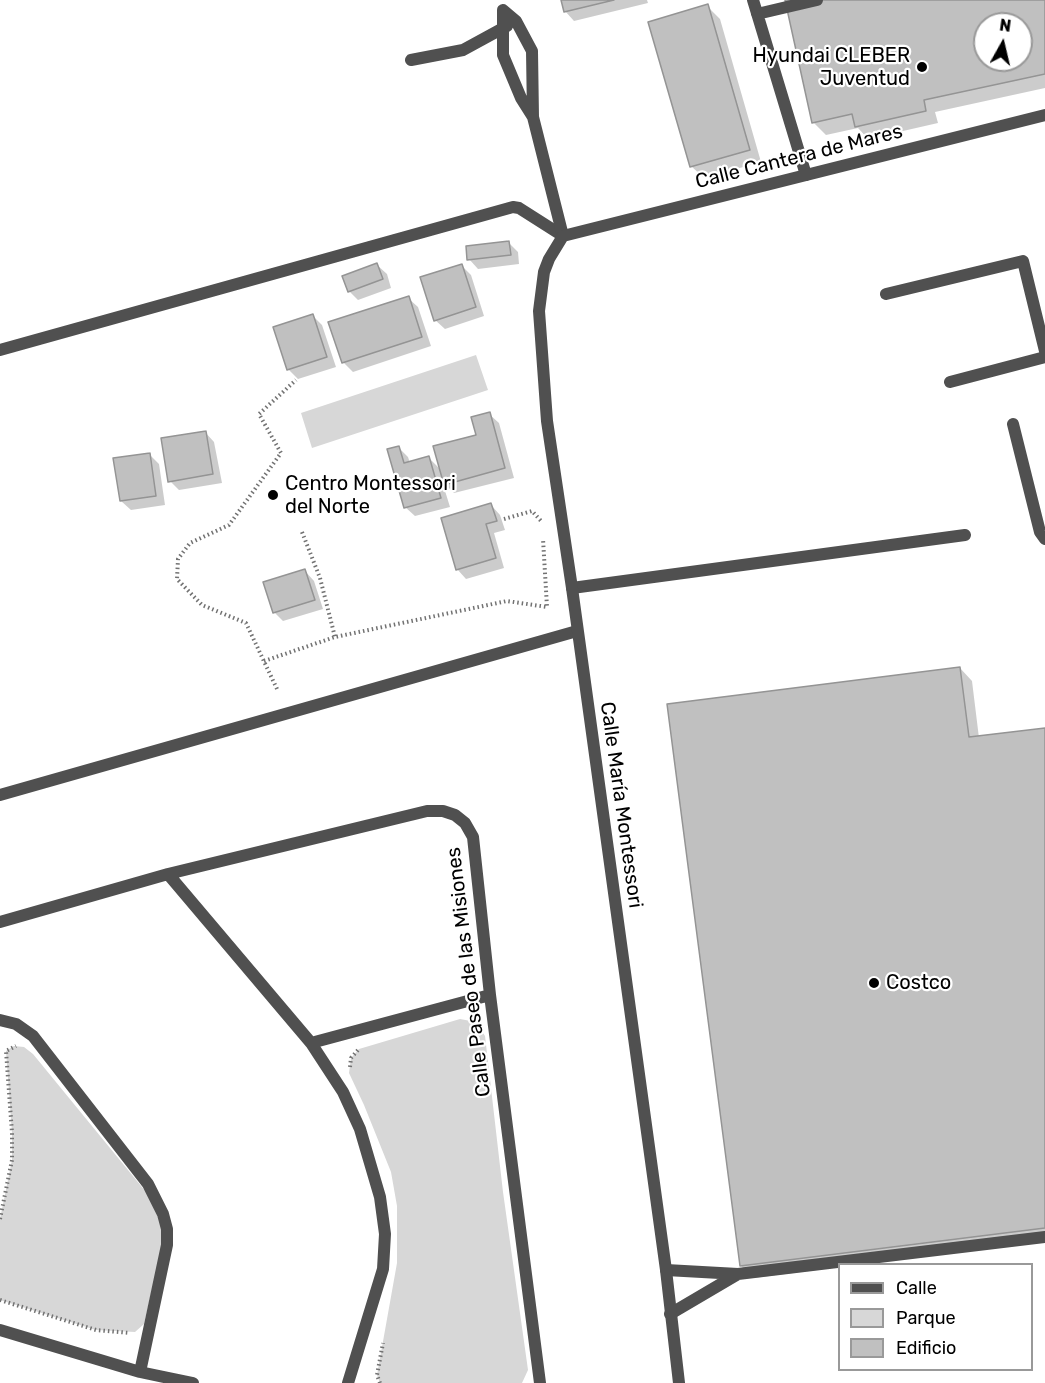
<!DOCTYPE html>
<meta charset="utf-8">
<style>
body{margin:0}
#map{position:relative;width:1045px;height:1383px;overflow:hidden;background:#fff;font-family:Rubik,sans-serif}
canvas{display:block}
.legend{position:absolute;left:838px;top:1263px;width:195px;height:108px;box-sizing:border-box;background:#fff;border:2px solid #999;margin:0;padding:8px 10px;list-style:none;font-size:18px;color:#000}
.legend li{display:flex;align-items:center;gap:12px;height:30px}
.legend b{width:30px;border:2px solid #999}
.north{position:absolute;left:973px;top:12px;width:60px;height:60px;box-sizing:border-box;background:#fff;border:2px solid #999;border-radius:50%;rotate:8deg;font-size:16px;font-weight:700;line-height:24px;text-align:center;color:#000}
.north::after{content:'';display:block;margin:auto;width:21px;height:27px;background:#000;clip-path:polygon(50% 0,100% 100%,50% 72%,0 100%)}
</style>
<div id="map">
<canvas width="1045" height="1383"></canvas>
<ul class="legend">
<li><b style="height:8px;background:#505050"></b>Calle</li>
<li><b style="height:16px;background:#d7d7d7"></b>Parque</li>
<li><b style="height:16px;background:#c0c0c0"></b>Edificio</li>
</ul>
<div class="north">N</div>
</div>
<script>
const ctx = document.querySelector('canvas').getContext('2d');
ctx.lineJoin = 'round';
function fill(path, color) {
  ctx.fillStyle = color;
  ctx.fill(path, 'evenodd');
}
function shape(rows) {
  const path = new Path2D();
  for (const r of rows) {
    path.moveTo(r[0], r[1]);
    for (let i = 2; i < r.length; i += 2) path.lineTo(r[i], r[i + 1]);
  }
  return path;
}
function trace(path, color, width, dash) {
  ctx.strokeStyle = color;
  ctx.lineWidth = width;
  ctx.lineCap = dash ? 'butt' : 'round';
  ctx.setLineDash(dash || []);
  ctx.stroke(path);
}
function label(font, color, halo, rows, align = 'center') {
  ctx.font = font + ' Rubik,sans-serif';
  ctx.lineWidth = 4.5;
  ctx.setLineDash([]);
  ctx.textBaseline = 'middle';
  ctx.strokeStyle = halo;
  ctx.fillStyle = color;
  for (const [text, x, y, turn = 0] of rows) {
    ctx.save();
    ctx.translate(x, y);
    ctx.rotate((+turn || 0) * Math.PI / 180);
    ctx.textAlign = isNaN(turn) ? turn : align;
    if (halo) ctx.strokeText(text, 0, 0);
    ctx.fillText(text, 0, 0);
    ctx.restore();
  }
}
const green = shape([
 [476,355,488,390,312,448,301,413],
 [460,1019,476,1022,485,1036,503,1192,528,1370,522,1383,380,1383,377,1375,397,1263,397,1206,391,1172,364,1105,349,1073,351,1058,359,1049],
 [14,1046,24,1047,33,1054,146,1192,165,1232,144,1324,135,1332,96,1330,0,1300,0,1219,12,1160,12,1133,6,1051]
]);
const shadow = shape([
 [562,0,647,0,648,3,574,21,565,11],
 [786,0,1045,0,1045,88,935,112,938,123,868,139,858,128,826,135,814,123],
 [985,24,1021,24,1021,60,985,60],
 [707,6,720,19,761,162,704,178,691,166],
 [508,242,518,252,519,264,478,269,469,259],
 [377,265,387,274,391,288,358,300,349,291],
 [461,265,471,275,484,316,445,329,435,320],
 [408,298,418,307,431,346,353,372,343,362],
 [313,316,322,325,336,367,298,379,288,369],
 [489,414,499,423,514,478,454,493,442,481,450,507,415,516,405,507,398,447,408,457,410,463,429,458,441,470,478,436],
 [205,432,214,442,222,483,179,490,170,481],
 [149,454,159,464,165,505,131,510,121,501],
 [491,505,500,515,505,530,494,533,504,568,466,579,457,569],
 [305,571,314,581,323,609,283,621,274,612],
 [960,668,972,681,979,738,1045,729,1045,1241,754,1278,741,1266]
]);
const building = shape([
 [561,0,614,0,564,12,561,0],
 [785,0,1045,0,1045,74,924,100,926,111,855,127,852,114,812,123,785,0],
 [985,24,1021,24,1021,60,985,60,985,24],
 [708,4,750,150,690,167,648,22,708,4],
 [509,241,511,255,467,260,466,246,509,241],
 [377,263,383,279,348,292,342,276,377,263],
 [462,264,476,307,434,321,420,277,462,264],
 [409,296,422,337,342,363,328,322,409,296],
 [313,314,327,357,287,370,273,327,313,314],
 [490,412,505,468,444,485,433,446,476,435,471,417,490,412],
 [206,431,213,474,168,482,161,438,206,431],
 [399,446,404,463,429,456,441,498,404,508,387,449,399,446],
 [150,453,156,496,120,501,113,458,150,453],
 [491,503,497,521,486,524,496,558,456,570,441,518,491,503],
 [305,569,315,600,273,613,263,582,305,569],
 [960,667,969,737,1045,728,1045,1228,740,1266,667,704,960,667]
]);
const path = shape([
 [504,519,532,511,542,522],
 [302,532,320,578,335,637],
 [264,661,335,637,507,601,547,607,543,539],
 [277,689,246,623,202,605,177,579,178,559,190,543,229,525,281,453,259,414,296,380],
 [350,1067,351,1058,358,1050],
 [0,1219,12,1160,12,1133,6,1051,16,1046],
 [0,1300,96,1330,130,1333],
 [380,1383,377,1375,383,1343]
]);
const service = shape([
 [753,0,806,175],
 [757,14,817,0],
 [886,294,1023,261,1045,351],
 [0,350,513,207,519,208,563,236],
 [950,382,1045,357],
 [1013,424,1040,532,1045,539],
 [572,588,965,535],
 [0,795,577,631],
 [666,1270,738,1274,670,1314],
 [738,1274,1045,1237]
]);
const minor = shape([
 [503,10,516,21,532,51,533,117,521,98,503,55,503,10],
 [411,60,463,50,507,26],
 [533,117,563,236],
 [168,874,311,1043,343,1092,360,1129,380,1197,385,1234,383,1269,348,1383],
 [0,922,168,874,427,811,443,811,455,815,465,823,473,837,490,995,540,1383],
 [0,1020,16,1024,33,1036,148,1184,163,1214,167,1229,167,1245,140,1372],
 [311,1043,490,995],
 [0,1330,140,1372,193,1383]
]);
const tertiary = shape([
 [679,1383,666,1270,572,588,547,421,539,311,544,272,549,259,563,236,1045,115]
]);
const markers = [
 [922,67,6,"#000"],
 [273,495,6,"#000"],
 [874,983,6,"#000"]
];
const poiNames = [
 ["Hyundai CLEBER",910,56,"right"],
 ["Juventud",910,79,"right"],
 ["Centro Montessori",285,484],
 ["del Norte",285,507],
 ["Costco",886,983]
];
const streetNames = [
 ["Calle Cantera de Mares",799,157,-14],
 ["Calle María Montessori",621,805,82],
 ["Calle Paseo de las Misiones",469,972,-97]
];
fill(green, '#d7d7d7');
fill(shadow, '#0003');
fill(building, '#c0c0c0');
trace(building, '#949494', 1.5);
trace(path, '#727272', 4, [1.5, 3]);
trace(service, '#505050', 12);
trace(minor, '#505050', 12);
trace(tertiary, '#505050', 12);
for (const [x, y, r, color] of markers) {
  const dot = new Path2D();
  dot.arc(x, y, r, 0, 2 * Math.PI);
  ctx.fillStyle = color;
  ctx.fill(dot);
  trace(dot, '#fff', 2);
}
label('20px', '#000', '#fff', poiNames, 'left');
label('20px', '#000', '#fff', streetNames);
</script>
